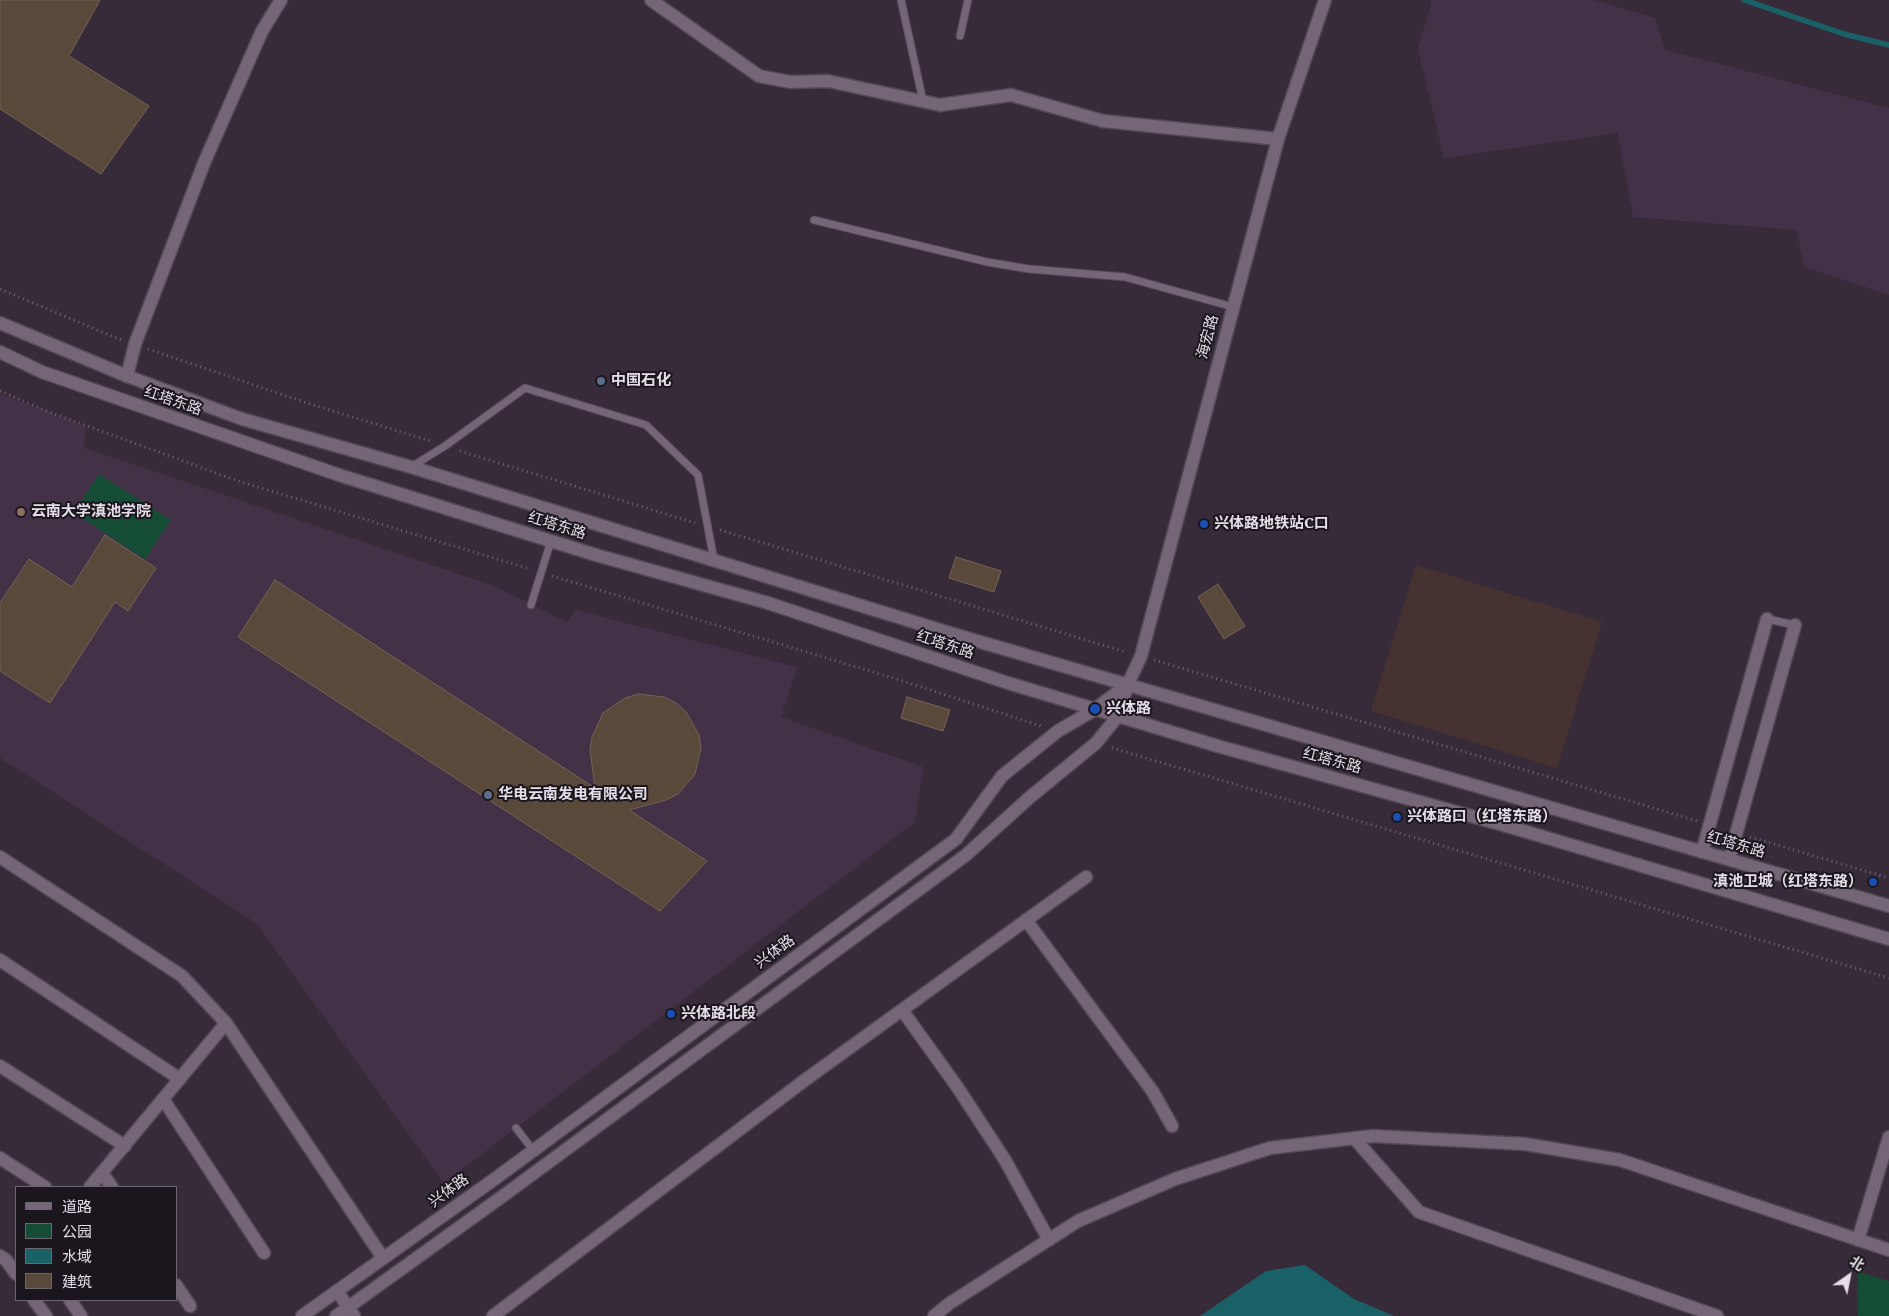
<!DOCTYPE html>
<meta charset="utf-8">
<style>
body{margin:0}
#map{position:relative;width:1889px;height:1316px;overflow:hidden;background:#372b3a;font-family:"Noto Serif","Noto Sans SC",serif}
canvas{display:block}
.legend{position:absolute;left:15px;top:1186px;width:162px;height:115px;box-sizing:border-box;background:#1b161d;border:1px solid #6c666e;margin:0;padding:6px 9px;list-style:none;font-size:15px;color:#e5dde7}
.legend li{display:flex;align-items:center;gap:10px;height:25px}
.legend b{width:25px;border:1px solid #6c666e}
.north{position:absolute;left:1824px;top:1251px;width:50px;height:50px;-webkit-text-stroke:4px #1b161d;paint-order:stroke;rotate:33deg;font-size:14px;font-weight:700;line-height:20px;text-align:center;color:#e5dde7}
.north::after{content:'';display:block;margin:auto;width:18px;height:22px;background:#e5dde7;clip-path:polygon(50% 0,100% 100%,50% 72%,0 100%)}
</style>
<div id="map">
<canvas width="1889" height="1316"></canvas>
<ul class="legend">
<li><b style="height:6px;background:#746677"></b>道路</li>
<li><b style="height:14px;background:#154c35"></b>公园</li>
<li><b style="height:14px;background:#1a6167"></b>水域</li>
<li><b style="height:14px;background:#58493a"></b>建筑</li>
</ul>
<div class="north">北</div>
</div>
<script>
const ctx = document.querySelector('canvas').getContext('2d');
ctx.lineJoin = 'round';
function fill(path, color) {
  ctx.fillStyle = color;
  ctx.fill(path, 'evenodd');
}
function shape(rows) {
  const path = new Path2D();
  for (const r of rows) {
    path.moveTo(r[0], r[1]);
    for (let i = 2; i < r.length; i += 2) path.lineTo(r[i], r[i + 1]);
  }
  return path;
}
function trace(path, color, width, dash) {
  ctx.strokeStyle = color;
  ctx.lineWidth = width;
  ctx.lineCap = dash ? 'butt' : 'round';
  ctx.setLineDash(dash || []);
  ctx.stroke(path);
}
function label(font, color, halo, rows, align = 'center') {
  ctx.font = font + ' "Noto Serif","Noto Sans SC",serif';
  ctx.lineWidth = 4;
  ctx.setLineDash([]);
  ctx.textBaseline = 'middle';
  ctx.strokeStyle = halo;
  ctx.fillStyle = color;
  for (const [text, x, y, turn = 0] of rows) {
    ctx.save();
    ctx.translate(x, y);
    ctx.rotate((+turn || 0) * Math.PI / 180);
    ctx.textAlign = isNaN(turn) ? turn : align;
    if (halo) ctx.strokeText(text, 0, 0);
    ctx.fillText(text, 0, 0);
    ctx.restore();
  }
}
const built = shape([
 [1432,0,1594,0,1655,18,1665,50,1889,108,1889,295,1804,267,1797,230,1633,217,1618,133,1444,158,1418,49],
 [0,394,86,426,84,448,492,585,567,622,575,610,797,667,781,717,923,767,915,822,444,1183,256,923,0,758]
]);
const industrial = shape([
 [1416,565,1602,622,1557,768,1371,711]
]);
const green = shape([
 [99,474,171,520,145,559,74,513],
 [1857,1271,1889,1281,1889,1316,1858,1316]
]);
const water = shape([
 [1305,1265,1354,1299,1394,1316,1200,1316,1266,1271]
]);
const stream = shape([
 [1744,0,1844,34,1889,45]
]);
const building = shape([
 [0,0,100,0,69,56,149,106,101,174,0,109,0,0],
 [105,535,156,568,128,611,115,602,50,703,0,671,0,603,29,559,72,587,105,535],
 [956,557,1001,571,994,592,949,578,956,557],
 [275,580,595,788,590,750,592,737,603,713,625,698,638,694,664,697,676,703,686,712,699,735,701,748,695,774,678,794,666,800,629,810,707,861,660,911,238,637,275,580],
 [1218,584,1245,626,1224,639,1198,597,1218,584],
 [907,697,950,710,943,731,901,718,907,697]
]);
const path = shape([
 [0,289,121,340],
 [148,349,304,402,430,441],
 [0,391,49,412,241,482,530,569],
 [460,451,695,523],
 [720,530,1126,652],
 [552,576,900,680,1041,726],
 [1154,660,1697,821],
 [1112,748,1889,978],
 [1750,837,1889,878]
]);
const lane = shape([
 [901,0,923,101],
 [960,36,968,0],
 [814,220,987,262,1029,269,1125,277,1233,307],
 [411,467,445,446,525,388,646,425,698,475,714,560],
 [531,605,551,541],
 [1767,619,1795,625],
 [516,1128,533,1150]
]);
const street = shape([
 [651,0,759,76,790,82,828,81,940,105,1011,95,1103,121,1278,139],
 [127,376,135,344,204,163,262,31,281,0],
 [1702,852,1767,619],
 [0,857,182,976,226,1023,383,1258],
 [1729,859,1795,625],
 [1026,920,1153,1092,1172,1126],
 [0,960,180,1079],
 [902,1010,958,1088,1005,1160,1049,1240],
 [0,1066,125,1146],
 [163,1099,264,1253],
 [1354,1138,1419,1212,1717,1316],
 [0,1158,45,1187],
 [102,1173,112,1187],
 [90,1187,226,1023],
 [1858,1240,1889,1137],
 [0,1256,6,1260,16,1274],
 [176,1285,190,1306],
 [337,1291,354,1316],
 [34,1300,46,1316],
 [70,1300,81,1316],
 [493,1316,805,1080,1086,877],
 [934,1316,950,1303,1078,1221,1175,1179,1270,1148,1373,1136,1525,1144,1620,1160,1889,1250]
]);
const secondary = shape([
 [0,323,127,376,242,419,411,467,953,634,1889,906],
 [0,352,42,372,339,475,596,555,768,603,1008,683,1221,747,1500,824,1889,939],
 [302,1316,496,1178,956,839,1002,776,1058,731,1094,710,1128,684],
 [336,1316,507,1193,966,855,1029,798,1096,743,1118,716,1128,684,1141,656,1278,139,1325,0]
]);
const markers = [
 [601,381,5,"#5c6f8a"],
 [21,512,5,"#8d6e63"],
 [1204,524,5,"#1a4fb4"],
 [1095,709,6,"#1a4fb4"],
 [488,795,5,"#5c6f8a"],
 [1397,817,5,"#1a4fb4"],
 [1873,882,5,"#1a4fb4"],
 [671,1014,5,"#1a4fb4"]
];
const streetNames = [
 ["海宏路",1208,337,-75],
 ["红塔东路",173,401,19],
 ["红塔东路",557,526,17],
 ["红塔东路",945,645,18],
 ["红塔东路",1332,761,15],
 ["红塔东路",1736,845,16],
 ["兴体路",775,952,-36],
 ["兴体路",449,1191,-36]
];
const poiNames = [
 ["中国石化",611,381],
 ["云南大学滇池学院",31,512],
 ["兴体路地铁站C口",1214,524],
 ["兴体路",1106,709],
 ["华电云南发电有限公司",498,795],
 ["兴体路口（红塔东路）",1407,817],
 ["滇池卫城（红塔东路）",1863,882,"right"],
 ["兴体路北段",681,1014]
];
fill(built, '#433247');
fill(industrial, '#463230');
fill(green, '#154c35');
fill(water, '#1a6167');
trace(stream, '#1a6167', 5.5);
fill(building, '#58493a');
trace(building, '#746354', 1);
trace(lane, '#524854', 9);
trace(street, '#524854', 15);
trace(secondary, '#524854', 15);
trace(path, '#706573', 3, [1, 4]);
trace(lane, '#746677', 7);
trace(street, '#746677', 12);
trace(secondary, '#746677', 12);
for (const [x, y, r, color] of markers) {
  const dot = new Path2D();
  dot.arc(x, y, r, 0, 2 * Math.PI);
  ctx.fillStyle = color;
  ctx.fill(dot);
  trace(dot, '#1b161d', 2);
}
label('15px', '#e5dde7', '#1b161d', streetNames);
label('bold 15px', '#e5dde7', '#1b161d', poiNames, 'left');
</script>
